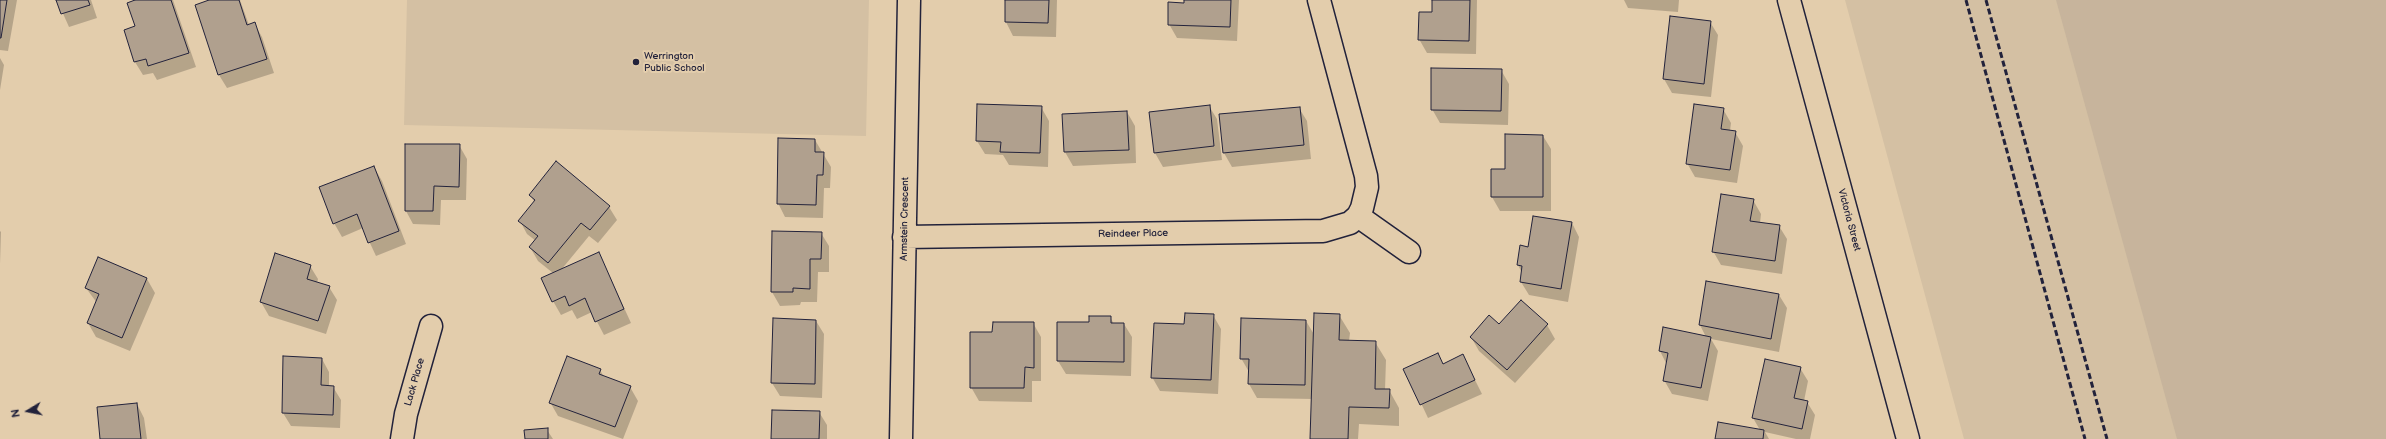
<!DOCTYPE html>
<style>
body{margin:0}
#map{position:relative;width:2386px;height:439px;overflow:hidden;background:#e3cdac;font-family:"Balsamiq Sans",sans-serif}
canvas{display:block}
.north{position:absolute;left:8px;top:391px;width:40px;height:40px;-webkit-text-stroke:3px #e3cdac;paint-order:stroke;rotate:260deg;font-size:11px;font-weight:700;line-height:16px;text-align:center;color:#22223b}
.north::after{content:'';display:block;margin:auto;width:14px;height:18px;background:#22223b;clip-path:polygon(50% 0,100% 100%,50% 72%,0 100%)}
</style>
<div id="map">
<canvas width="2386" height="439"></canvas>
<div class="north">N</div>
</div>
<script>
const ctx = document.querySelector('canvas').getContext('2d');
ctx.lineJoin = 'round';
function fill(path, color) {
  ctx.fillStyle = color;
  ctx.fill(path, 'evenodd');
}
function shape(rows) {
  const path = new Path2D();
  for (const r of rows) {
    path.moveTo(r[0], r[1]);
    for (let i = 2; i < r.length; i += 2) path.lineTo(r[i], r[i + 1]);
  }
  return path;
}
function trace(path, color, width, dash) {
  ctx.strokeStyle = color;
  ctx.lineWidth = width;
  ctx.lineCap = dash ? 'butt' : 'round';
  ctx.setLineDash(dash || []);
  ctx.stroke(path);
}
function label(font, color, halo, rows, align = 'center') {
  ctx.font = font + ' "Balsamiq Sans",sans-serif';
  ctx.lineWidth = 4;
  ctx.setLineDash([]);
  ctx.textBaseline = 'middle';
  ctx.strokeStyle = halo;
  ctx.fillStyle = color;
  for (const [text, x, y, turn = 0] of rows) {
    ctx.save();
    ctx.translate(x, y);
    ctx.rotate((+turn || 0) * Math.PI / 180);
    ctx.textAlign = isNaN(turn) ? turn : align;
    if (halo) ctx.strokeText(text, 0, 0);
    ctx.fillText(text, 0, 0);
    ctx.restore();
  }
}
const built = shape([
 [407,0,869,0,866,136,404,125],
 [1845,0,2386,0,2386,439,1964,439]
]);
const green = shape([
 [2056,0,2386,0,2386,439,2177,439]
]);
const shadow = shape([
 [0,0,17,0,8,51,0,50],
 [57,0,91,0,97,18,69,27],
 [138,0,173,0,196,67,157,80,153,73,143,75,135,62,125,30,136,27],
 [212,0,240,0,249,25,254,23,262,37,274,73,227,88,219,75,196,5],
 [1006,0,1057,0,1056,37,1013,36,1006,22],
 [1185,0,1239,0,1237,41,1177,38,1169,24,1185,4],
 [1433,0,1477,0,1476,54,1427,53,1419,39,1433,13],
 [1624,0,1679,0,1678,12,1628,8],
 [1671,17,1710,22,1718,35,1711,97,1672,93,1664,79],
 [0,58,4,65,0,90],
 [1501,70,1509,84,1508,125,1440,123,1432,109],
 [1209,106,1217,119,1222,160,1163,167,1155,153,1150,113],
 [1041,107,1049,121,1048,167,1009,165,1003,155,985,154,977,141],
 [1299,108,1307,121,1311,159,1232,167,1224,153,1221,115],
 [1723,109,1731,123,1730,131,1735,132,1743,146,1737,183,1695,177,1687,163],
 [1127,112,1135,126,1136,163,1073,166,1065,152,1063,115],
 [1543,136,1551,149,1551,211,1500,211,1492,197,1492,170,1506,170],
 [815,140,831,167,830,188,824,188,823,218,785,217,778,203],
 [459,145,467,159,466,200,441,200,440,225,413,224,406,211],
 [374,167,382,181,406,244,376,256,363,228,342,237,334,223],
 [530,195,609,207,617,220,598,243,589,236,561,270,599,253,631,323,604,335,592,312,577,319,572,310,561,315,553,301,553,273,538,261,530,247,536,241,527,234,520,221,535,203],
 [1753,200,1761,214,1760,223,1779,226,1787,239,1782,274,1721,265,1713,251],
 [1572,223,1579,237,1568,302,1529,295,1521,282,1522,273,1518,265,1529,248],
 [0,231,1,232,0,264],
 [821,233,829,246,829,272,818,272,817,302,801,302,800,305,780,306,772,292],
 [99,258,147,279,155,293,130,351,96,337,88,323,97,303,86,288],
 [310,266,318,279,317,283,329,287,337,300,326,334,269,316,261,302],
 [1707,282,1779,295,1787,308,1779,352,1711,339,1718,351,1708,401,1672,394,1664,380,1667,365,1660,351,1664,329,1706,337,1700,325],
 [1213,315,1221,329,1218,394,1160,391,1152,377],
 [1339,315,1350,333,1349,341,1375,342,1386,360,1385,390,1389,390,1399,408,1399,426,1359,424,1358,439,1311,439,1313,399,1257,398,1249,384,1249,372,1241,358,1306,321,1315,336],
 [1110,317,1114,324,1124,324,1132,337,1131,376,1066,374,1058,361],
 [816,321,824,334,822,398,780,396,772,383],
 [1033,323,1041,337,1041,381,1032,381,1032,402,979,401,971,387,993,333],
 [1547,325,1555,339,1515,383,1479,351,1471,337,1499,326],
 [1437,354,1443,365,1463,356,1482,394,1428,418,1405,369],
 [322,359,329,372,329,387,333,387,341,400,340,428,291,426,283,413],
 [1800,368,1808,381,1804,401,1807,402,1815,415,1810,439,1796,439,1765,432,1769,439,1716,439,1760,430,1753,418],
 [600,370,604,377,630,387,638,401,623,439,558,416,550,402],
 [137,404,144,418,147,439,101,439],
 [819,412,827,425,827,439,772,439],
 [547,430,553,439,526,439]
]);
const building = shape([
 [0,0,7,0,1,38,0,38,0,0],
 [56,0,88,0,90,5,61,14,56,0],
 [135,0,171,0,189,53,148,66,146,59,134,62,124,30,135,26,127,3,135,0],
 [209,0,239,0,247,25,255,22,267,59,218,75,195,5,209,0],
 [1005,0,1049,0,1048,23,1005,22,1005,0],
 [1184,0,1231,0,1230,27,1168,25,1168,2,1184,3,1184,0],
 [1432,0,1470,0,1469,41,1418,40,1419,12,1432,12,1432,0],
 [1670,16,1711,21,1704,84,1663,79,1670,16],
 [1431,68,1502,69,1501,111,1431,110,1431,68],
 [977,104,1042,106,1040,153,1000,152,1001,142,976,141,977,104],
 [1694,104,1724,108,1721,129,1736,131,1730,170,1686,164,1694,104],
 [1210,105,1214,146,1154,153,1149,112,1210,105],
 [1300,107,1304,145,1223,153,1219,114,1300,107],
 [1127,111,1129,150,1064,152,1062,114,1127,111],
 [1505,134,1543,135,1543,197,1491,197,1491,169,1505,169,1505,134],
 [778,138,815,139,815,152,824,152,823,175,817,175,816,205,777,204,778,138],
 [405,144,460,144,459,187,434,186,433,211,405,211,405,144],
 [556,161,610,206,590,230,581,223,548,263,529,247,538,236,518,221,535,200,529,195,556,161],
 [374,166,399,231,368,243,357,214,333,224,319,187,374,166],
 [1721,194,1754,199,1750,221,1780,225,1775,261,1712,252,1721,194],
 [1533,216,1572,222,1561,289,1520,282,1522,266,1517,265,1520,245,1528,247,1533,216],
 [772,231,822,232,821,259,810,259,810,289,793,288,793,292,771,292,772,231],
 [599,252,624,309,595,322,585,298,569,306,565,296,552,302,541,278,599,252],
 [275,253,311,265,307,279,330,286,318,321,260,302,275,253],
 [98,257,147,278,122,338,87,323,99,294,85,288,98,257],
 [1706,281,1779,294,1771,339,1699,325,1706,281],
 [1521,300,1548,324,1507,370,1470,337,1489,315,1499,324,1521,300],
 [1185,313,1214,314,1211,380,1151,378,1154,323,1184,324,1185,313],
 [1314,313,1340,314,1339,340,1376,341,1375,389,1390,389,1389,408,1349,407,1348,439,1310,439,1314,313],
 [1089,316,1111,316,1111,323,1124,323,1124,362,1057,361,1057,322,1089,322,1089,316],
 [773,318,816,320,815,384,771,383,773,318],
 [1241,318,1306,320,1305,385,1248,384,1249,359,1240,359,1241,318],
 [993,322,1034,322,1034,368,1025,367,1024,388,970,388,970,332,992,332,993,322],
 [1663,327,1711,337,1701,388,1663,381,1668,353,1659,351,1663,327],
 [1438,353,1443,364,1463,354,1475,380,1420,405,1403,369,1438,353],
 [283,356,322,358,321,385,334,386,333,415,282,413,283,356],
 [567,356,601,369,599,374,631,386,615,427,549,403,567,356],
 [1765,359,1801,367,1794,398,1808,401,1802,429,1752,418,1765,359],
 [137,403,141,439,100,439,97,407,137,403],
 [772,410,820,411,819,439,771,439,772,410],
 [1718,422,1764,430,1763,439,1715,439,1718,422],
 [548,428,548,439,525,439,524,430,548,428]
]);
const street = shape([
 [1358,216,1409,252],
 [904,237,1323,231,1350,223,1358,216,1362,208,1367,187,1366,176,1319,0],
 [402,439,406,414,431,326],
 [901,439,909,0]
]);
const secondary = shape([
 [1789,0,1908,439]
]);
const rail = shape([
 [1966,0,2085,439],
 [1986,0,2107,439]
]);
const markers = [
 [636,62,4,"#22223b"]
];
const poiNames = [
 ["Werrington",644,56],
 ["Public School",644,68]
];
const streetNames = [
 ["Armstein Crescent",905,219,-89],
 ["Victoria Street",1849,220,75],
 ["Reindeer Place",1133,234,-1],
 ["Lack Place",415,382,-74]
];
fill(built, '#d4c0a3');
fill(green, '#c7b49c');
fill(shadow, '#0003');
fill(building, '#b0a08e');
trace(building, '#22223b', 1);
trace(street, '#22223b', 25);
trace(secondary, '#22223b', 25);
trace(street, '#e3cdac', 22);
trace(secondary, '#e3cdac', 22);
trace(rail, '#22223b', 3, [6, 3]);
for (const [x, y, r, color] of markers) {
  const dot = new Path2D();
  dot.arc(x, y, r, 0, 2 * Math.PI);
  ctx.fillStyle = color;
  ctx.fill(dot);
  trace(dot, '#e3cdac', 1.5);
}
label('10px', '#22223b', '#e3cdac', poiNames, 'left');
label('10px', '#22223b', '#e3cdac', streetNames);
</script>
